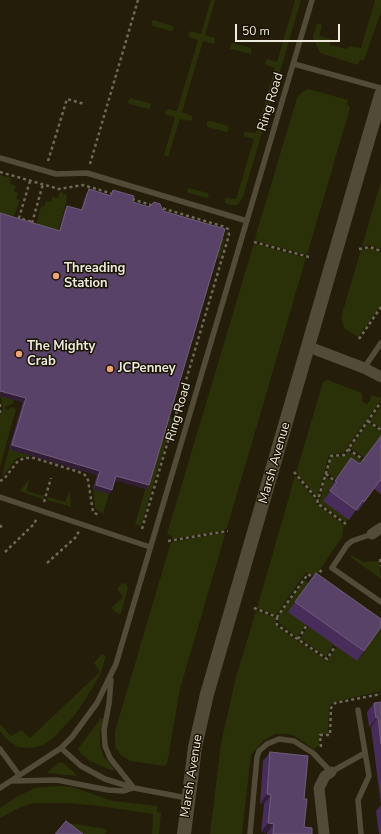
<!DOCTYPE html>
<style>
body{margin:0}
#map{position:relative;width:381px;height:834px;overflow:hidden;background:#231d0a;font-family:"Nunito Sans",sans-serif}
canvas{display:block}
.scale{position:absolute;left:235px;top:24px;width:105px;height:18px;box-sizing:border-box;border:2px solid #eeeadf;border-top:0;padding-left:5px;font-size:12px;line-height:14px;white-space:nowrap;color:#eeeadf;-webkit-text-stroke:3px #1a1403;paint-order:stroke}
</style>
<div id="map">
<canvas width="381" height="834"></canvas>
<div class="scale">50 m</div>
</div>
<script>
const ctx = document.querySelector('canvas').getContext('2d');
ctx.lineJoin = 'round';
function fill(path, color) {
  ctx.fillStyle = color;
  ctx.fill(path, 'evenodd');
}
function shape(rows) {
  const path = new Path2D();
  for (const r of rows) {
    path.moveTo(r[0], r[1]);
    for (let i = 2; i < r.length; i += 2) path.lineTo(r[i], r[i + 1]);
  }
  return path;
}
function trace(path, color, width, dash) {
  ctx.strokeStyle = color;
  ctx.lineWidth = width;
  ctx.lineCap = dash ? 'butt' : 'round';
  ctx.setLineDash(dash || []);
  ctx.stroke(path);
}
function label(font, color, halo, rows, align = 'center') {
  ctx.font = font + ' "Nunito Sans",sans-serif';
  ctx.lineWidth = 3;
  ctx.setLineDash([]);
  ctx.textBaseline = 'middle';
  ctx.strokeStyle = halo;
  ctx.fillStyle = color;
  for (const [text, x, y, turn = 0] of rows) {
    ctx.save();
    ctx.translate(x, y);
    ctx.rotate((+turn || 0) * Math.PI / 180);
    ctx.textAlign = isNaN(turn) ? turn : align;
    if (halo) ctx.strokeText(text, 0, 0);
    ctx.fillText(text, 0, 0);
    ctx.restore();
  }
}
const green = shape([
 [211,0,215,0,205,35,215,38,215,42,214,44,203,41,182,112,192,116,192,120,190,121,180,119,168,157,164,155,175,117,166,115,165,112,168,109,177,111,198,40,189,37,188,34,191,31,201,34],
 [295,0,301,0,243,197,237,205,230,205,225,203,225,198,236,199,254,139,244,136,244,132,256,133,275,68,266,65,265,62,268,59,277,62],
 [375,0,381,0,381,12,364,60,360,60,358,65,320,53,313,37,317,23,322,25,319,36,330,39,330,45,347,49,350,46,361,48],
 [154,20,172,26,174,29,171,31,153,26,151,22],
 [233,43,251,48,251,54,230,49,230,45],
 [308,89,348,100,347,103,350,108,307,255,257,241,255,238,297,98,301,93],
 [130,98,149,103,151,104,150,108,148,109,130,104,128,102],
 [211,121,228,126,229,130,226,132,207,127,207,122],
 [0,175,11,178,10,184,16,186,14,191,18,193,16,199,20,200,13,219,0,218],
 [381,181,381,249,370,245,362,246],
 [188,188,208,193,209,197,207,198,189,193,187,191],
 [60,192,66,194,67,200,57,235,36,226,41,206,44,207,46,201,51,202,52,197,58,198],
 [220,238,225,239,220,259,214,257],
 [256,244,306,258,227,528,222,531,172,539,172,536,167,534,253,246],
 [370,248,381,252,381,305,358,337,344,328,341,317,361,250],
 [328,380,362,393,362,401,366,404,370,401,371,395,381,398,381,400,343,453,329,455,317,497,296,473,323,382],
 [0,395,14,400,12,404,5,407,7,410,12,407,16,409,0,467,0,415,3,409],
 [381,405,381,428,370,421],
 [167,417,173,418,141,526,135,524],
 [368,423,381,432,381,436,365,458,351,448],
 [9,449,31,456,17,458,2,477],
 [348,451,363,461,354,474,345,467,336,479,327,472,331,457,345,456],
 [295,476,316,500,316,504,344,525,342,537,315,577,306,572,276,615,257,608],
 [326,477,334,482,328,491,348,519,346,522,319,503],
 [29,479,27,491,44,496,43,499,20,491],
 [93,489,109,494,103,514,95,508],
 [70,491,71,507,47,500,48,497,65,502],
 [222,533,225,535,180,689,167,764,164,766,130,761,121,755,115,747,115,731,171,542],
 [350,554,363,562,379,561,381,579,352,558],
 [305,580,309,583,306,625,297,637,279,623,278,616],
 [122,583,126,584,128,588,121,613,118,614,111,608,123,597,117,589],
 [256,611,276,618,276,626,327,661,337,646,357,661,381,628,381,691,333,702,329,707,328,734,319,734,319,745,314,749,293,735,287,734,275,734,263,741,251,755,242,834,210,834,221,743,236,677],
 [309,626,334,644,326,657,300,638],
 [102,654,106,656,101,673,85,700,74,716,53,738,43,745,32,748,18,747,6,739,0,731,0,724,11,736,21,730,30,738,100,672,94,663],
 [101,718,104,719,100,732,100,745,104,757,114,768,113,771,90,761,81,754,78,749],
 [62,762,75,773,76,776,47,773,58,763],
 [57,786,72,787,113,801,157,806,157,812,161,813,159,834,152,834,153,814,100,806,68,803,34,803,21,807,0,818,0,808,16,797,35,788],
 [68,823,106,829,107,832,105,834,71,834]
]);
const path = shape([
 [48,161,67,99,84,104],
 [90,164,138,0],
 [0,172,59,189,83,185,113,194],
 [30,181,19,218,32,222],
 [132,199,154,206],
 [32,223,43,184],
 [254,242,309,257],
 [359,249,370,247,381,251],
 [359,339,381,307],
 [0,404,0,413],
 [368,421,381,430],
 [348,449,364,460],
 [294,472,318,500],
 [326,474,335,481],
 [0,481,4,479,18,461,25,458,34,458,79,472,85,475,88,480,93,512,100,516],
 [44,502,51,478],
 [346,524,317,503,331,456,344,455,381,402],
 [0,525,2,528],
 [142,529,229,235,228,229,225,227,158,207],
 [168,541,228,531],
 [5,552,34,524,37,518],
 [380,559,381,566],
 [47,563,76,537,79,531],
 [316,577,323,568],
 [254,608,277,617,308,574,315,579],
 [277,617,277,625,327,659,336,645],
 [298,639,307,625],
 [321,747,320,735,330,735,331,708,335,703,381,694]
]);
const service = shape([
 [294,64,381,88],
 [0,158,56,174,87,173,247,221],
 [364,368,381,343],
 [0,497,150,547],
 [372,534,352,541,347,545,332,568,381,602],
 [111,680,109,704,104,730,105,746,110,758,133,787],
 [358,710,369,776,358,800,361,834],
 [61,748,81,766,105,779,134,788,187,798],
 [0,749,19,775],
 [11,781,57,780,108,790,124,791,133,788],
 [0,788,61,748,72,737,97,703,116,664,312,0],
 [250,834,257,757,259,751,267,744,279,739,294,741,313,753,331,772,365,753]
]);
const minor = shape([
 [309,347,364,368,381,377],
 [372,534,381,528],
 [324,834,319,788,325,776,331,772]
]);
const tertiary = shape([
 [184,834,195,747,207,694,381,95]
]);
const wall = shape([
 [89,189,110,195,113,190,133,202,149,485,146,489,115,480,112,490,109,494,93,489,97,475,9,449,23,402,0,396,0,213,59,231,65,210,67,206,81,210,86,194],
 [381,436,381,494,374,489,358,511,356,510,349,520,323,501,330,492,328,491,351,458,360,464],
 [316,573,381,627,357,661,288,612],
 [381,702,381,834,379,834,376,811,381,805,371,727,369,727,367,712,374,703],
 [270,752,304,799,304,827,312,834,267,834,267,833,261,832,264,804,260,804,263,761]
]);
const shadedWall = shape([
 [0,391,26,398,23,402,0,396],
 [12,445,100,471,97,475,9,449],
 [116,476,149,485,146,489,113,480],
 [96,485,112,490,109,494,93,489],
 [378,717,371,727,369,727,376,718],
 [267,794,271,795,264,804,260,804],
 [268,823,274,824,267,833,261,832]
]);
const building = shape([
 [89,189,111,196,113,190,134,196,133,202,149,207,154,202,160,204,163,211,225,229,149,485,116,476,112,490,96,485,100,471,12,445,26,398,0,391,0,213,60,231,67,206,82,210,89,189],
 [381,436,381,480,380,480,364,502,363,500,356,510,330,491,337,482,335,481,351,458,360,464,381,436],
 [316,573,381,619,381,627,364,651,295,602,316,573],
 [381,702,381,744,378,717,376,718,374,703,381,702],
 [270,752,308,756,304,799,307,799,304,827,312,828,312,834,273,834,274,824,268,823,271,795,267,794,270,752],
 [66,821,83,834,55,834,66,821]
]);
const markers = [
 [56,276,4,"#efa378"],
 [19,354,4,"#efa378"],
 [110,369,4,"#efa378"]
];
const streetNames = [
 ["Ring Road",271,102,-73],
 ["Ring Road",179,412,-74],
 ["Marsh Avenue",275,463,-74],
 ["Marsh Avenue",192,776,-81]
];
const poiNames = [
 ["Threading",64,269],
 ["Station",64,284],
 ["The Mighty",27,347],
 ["Crab",27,362],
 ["JCPenney",118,369]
];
fill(green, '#2a3108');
trace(path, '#6d6858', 2.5, [3, 3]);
trace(service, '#524b37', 5.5);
trace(minor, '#524b37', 11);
trace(tertiary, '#524b37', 14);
fill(wall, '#482d5a');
fill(shadedWall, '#311e34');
fill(building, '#594268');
trace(building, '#715c7b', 1);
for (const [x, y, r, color] of markers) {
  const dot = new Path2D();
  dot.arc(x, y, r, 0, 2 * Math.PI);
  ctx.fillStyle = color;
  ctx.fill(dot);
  trace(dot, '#1a1403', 1.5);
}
label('13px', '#eeeadf', '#1a1403', streetNames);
label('bold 13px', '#eeeadf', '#1a1403', poiNames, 'left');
</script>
